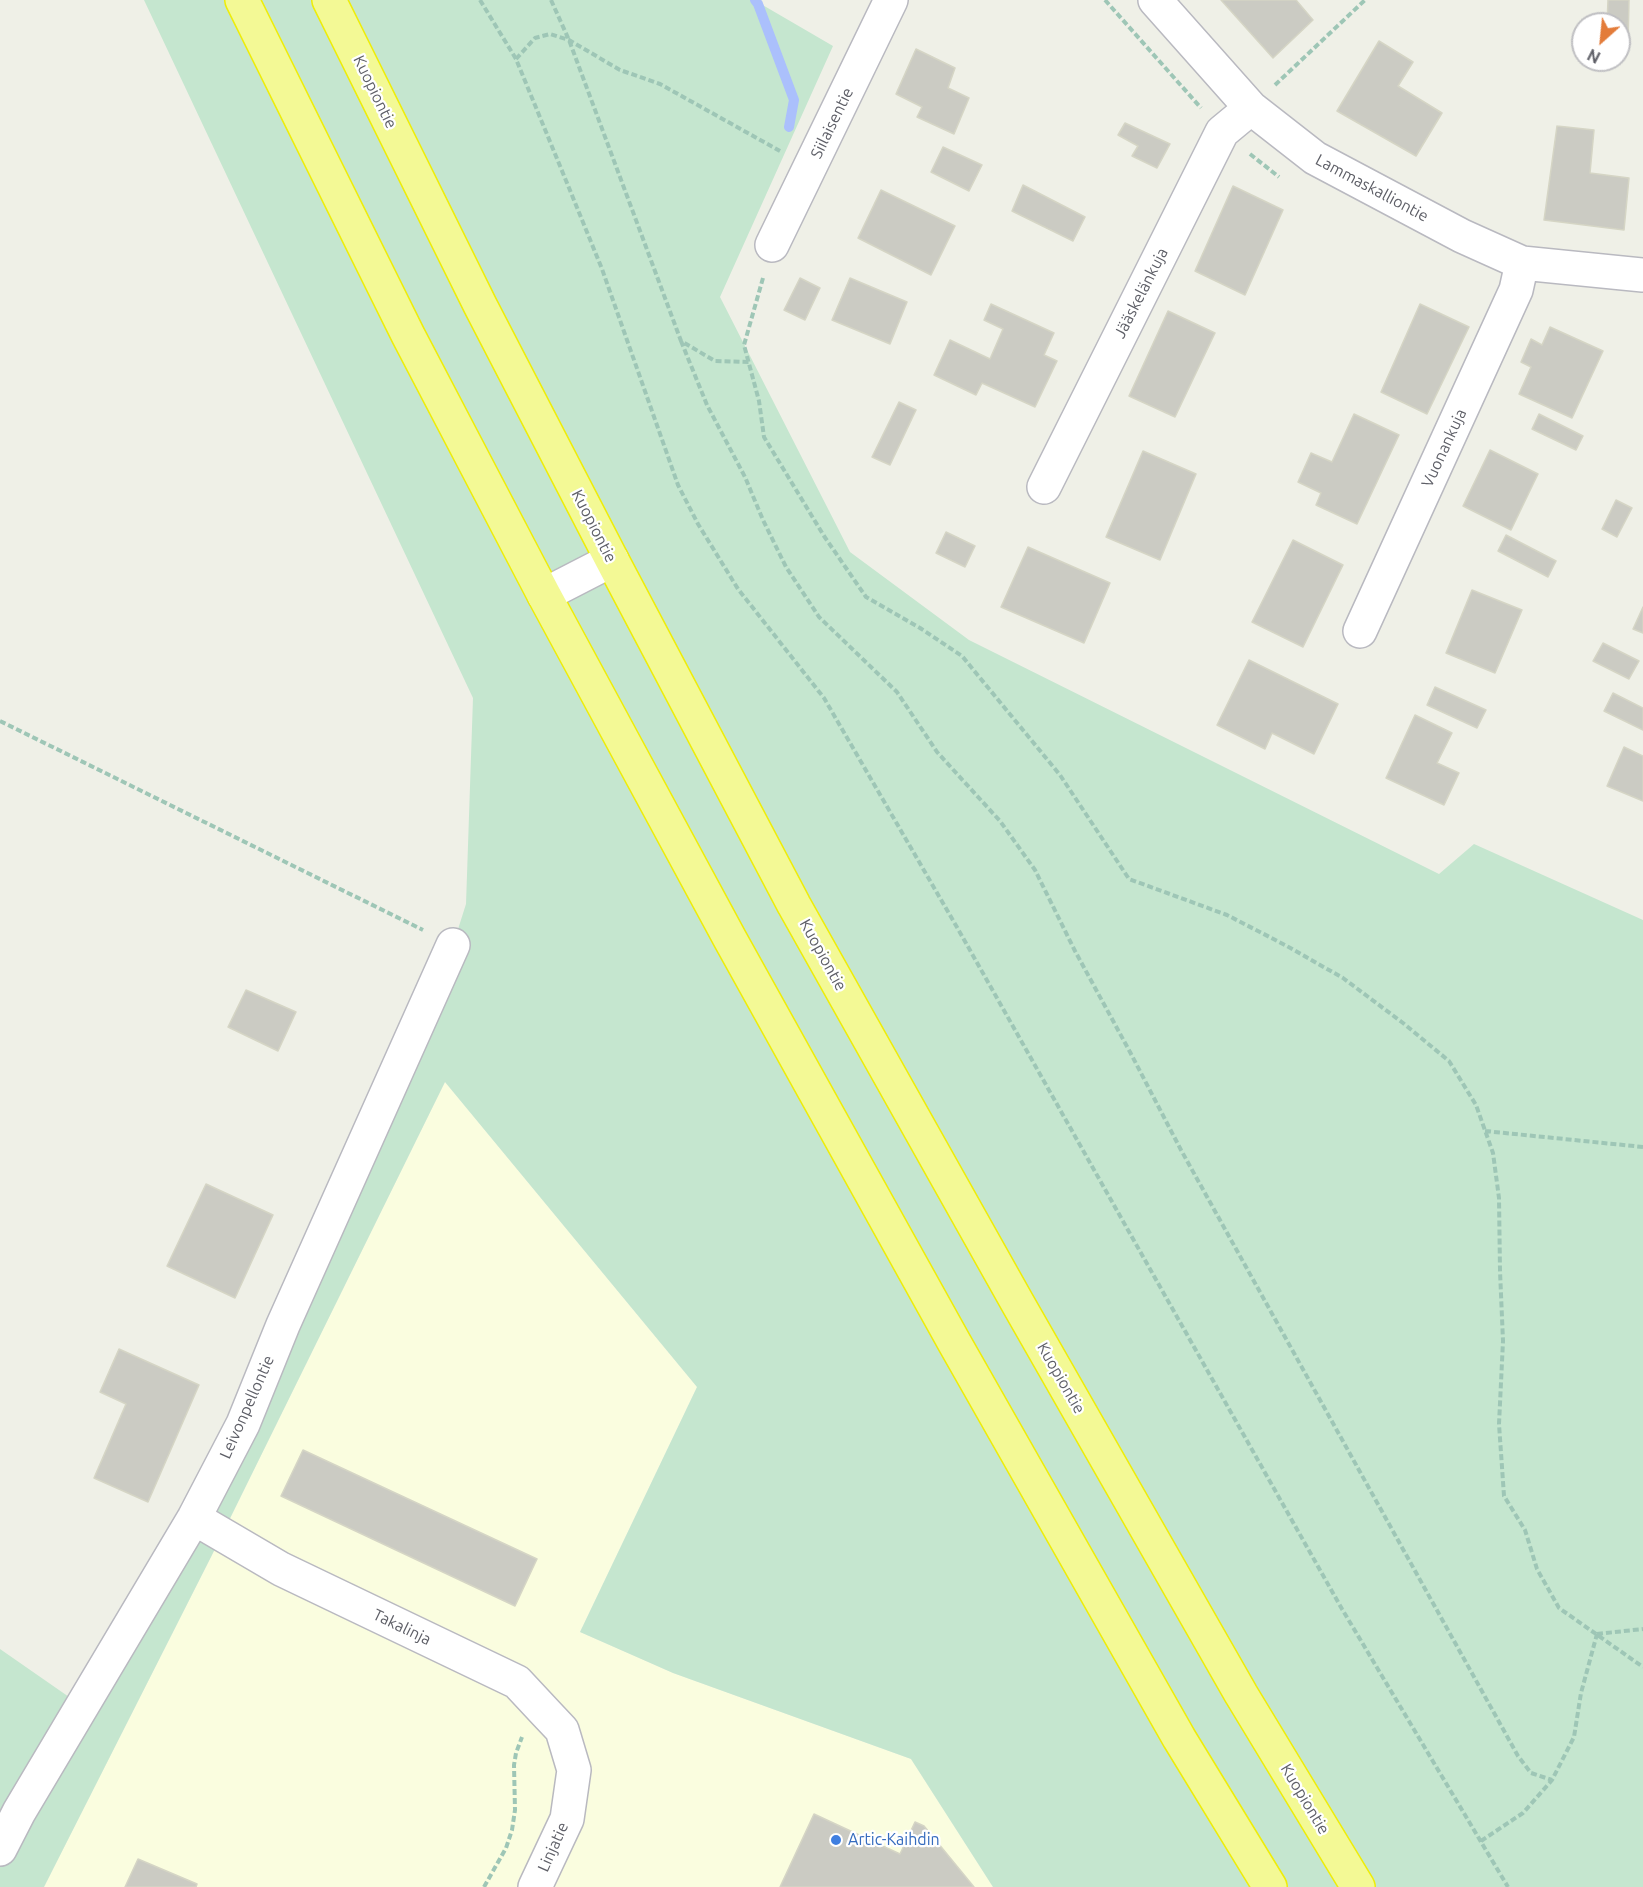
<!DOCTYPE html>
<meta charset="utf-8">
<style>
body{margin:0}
#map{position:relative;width:1643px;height:1887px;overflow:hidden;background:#eff0e7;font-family:Ubuntu,sans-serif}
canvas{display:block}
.north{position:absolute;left:1571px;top:12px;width:60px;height:60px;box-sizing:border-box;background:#fff;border:2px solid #bfbfc2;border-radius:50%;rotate:207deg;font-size:16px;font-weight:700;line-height:24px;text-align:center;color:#5e5f67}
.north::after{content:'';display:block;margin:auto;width:21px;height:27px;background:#e37c3a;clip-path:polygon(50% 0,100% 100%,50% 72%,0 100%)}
</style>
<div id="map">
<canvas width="1643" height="1887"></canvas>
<div class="north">N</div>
</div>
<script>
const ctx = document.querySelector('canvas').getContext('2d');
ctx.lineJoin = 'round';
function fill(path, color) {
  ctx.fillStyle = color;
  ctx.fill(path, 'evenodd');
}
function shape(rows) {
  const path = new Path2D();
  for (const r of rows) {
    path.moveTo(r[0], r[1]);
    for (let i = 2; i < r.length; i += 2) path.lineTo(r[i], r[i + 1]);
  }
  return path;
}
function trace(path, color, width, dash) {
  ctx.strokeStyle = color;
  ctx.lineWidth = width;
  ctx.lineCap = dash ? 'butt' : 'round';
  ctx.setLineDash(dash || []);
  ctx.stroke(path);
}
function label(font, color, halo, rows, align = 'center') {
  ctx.font = font + ' Ubuntu,sans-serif';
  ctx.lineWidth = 4.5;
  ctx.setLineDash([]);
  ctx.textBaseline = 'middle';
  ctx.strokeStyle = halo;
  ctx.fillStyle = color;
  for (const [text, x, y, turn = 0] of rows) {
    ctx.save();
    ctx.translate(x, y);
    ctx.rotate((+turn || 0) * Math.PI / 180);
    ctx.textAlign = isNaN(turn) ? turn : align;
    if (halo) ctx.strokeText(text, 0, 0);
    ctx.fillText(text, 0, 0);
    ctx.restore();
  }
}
const commercial = shape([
 [445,1082,697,1387,580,1632,673,1673,911,1759,993,1887,44,1887,211,1557]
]);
const green = shape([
 [144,0,754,0,833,46,720,297,850,552,969,640,1439,874,1474,844,1643,920,1643,1887,993,1887,911,1759,673,1673,580,1632,697,1387,445,1082,211,1557,44,1887,0,1887,0,1649,82,1706,194,1518,453,945,466,904,473,698]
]);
const stream = shape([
 [755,0,758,4,794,100,789,127]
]);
const building = shape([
 [1221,0,1296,0,1313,20,1273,58,1221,0],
 [1608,0,1629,0,1628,45,1619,44,1619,24,1607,24,1608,0],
 [1379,41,1413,62,1398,86,1442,113,1416,156,1337,111,1379,41],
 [916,49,955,68,948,88,969,98,954,134,917,117,922,107,896,94,916,49],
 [1125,123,1170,144,1157,168,1132,156,1138,146,1118,135,1125,123],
 [1557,126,1594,130,1590,173,1629,178,1624,230,1544,220,1557,126],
 [943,147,982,165,969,191,931,172,943,147],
 [1023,185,1085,217,1073,241,1012,211,1023,185],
 [1233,186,1283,210,1245,295,1195,271,1233,186],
 [881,190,955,226,931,275,858,238,881,190],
 [800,278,820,288,805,320,784,310,800,278],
 [850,278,907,302,890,344,832,320,850,278],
 [991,304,1054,333,1044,355,1057,361,1035,407,982,383,976,395,934,375,950,340,990,359,1003,329,984,320,991,304],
 [1420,304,1469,327,1427,414,1381,392,1420,304],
 [1168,311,1215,333,1175,417,1129,396,1168,311],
 [1550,327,1603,351,1572,418,1519,394,1531,367,1521,362,1531,339,1542,345,1550,327],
 [899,402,916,410,890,465,872,457,899,402],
 [1354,414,1399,435,1357,524,1316,505,1321,493,1298,482,1311,453,1332,462,1354,414],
 [1539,414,1583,436,1576,450,1532,429,1539,414],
 [1490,450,1538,474,1511,530,1463,506,1490,450],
 [1143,451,1196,474,1160,560,1106,537,1143,451],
 [1616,500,1632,508,1617,537,1602,529,1616,500],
 [946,532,975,546,965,567,936,553,946,532],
 [1506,535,1556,561,1548,577,1498,551,1506,535],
 [1293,540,1343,565,1303,647,1252,622,1293,540],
 [1028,547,1110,583,1084,643,1001,607,1028,547],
 [1472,590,1522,610,1495,673,1446,653,1472,590],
 [1643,607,1643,633,1633,629,1643,607],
 [1603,643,1639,661,1629,679,1593,661,1603,643],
 [1249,660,1338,704,1314,754,1272,733,1265,749,1217,725,1249,660],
 [1435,687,1486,710,1477,728,1427,705,1435,687],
 [1613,693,1643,708,1643,730,1604,711,1613,693],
 [1415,715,1452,733,1437,763,1459,773,1444,805,1386,778,1415,715],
 [1624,747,1643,756,1643,801,1607,786,1624,747],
 [246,990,296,1012,278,1051,228,1027,246,990],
 [206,1184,273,1215,235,1298,167,1266,206,1184],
 [119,1349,199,1385,148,1502,94,1478,126,1404,100,1392,119,1349],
 [303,1450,537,1559,515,1606,281,1496,303,1450],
 [814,1814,900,1854,915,1822,924,1826,974,1887,780,1887,814,1814],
 [138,1859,197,1884,196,1887,125,1887,138,1859]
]);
const path = shape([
 [480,0,516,59,567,183,602,269,678,485,698,524,738,589,824,698,958,929,1342,1609,1508,1887],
 [551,0,569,40,681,341,715,361,749,362],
 [1105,0,1201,108],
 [516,59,535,38,550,34,569,40,620,70,660,84,780,151],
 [1275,85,1365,0],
 [1250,154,1279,177],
 [763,278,744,345,759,401,764,437,824,536,866,597,920,628,962,656,1060,775,1129,879,1227,915,1285,945,1343,978,1403,1023,1449,1061,1476,1105,1493,1153,1499,1198,1500,1271,1503,1341,1499,1424,1504,1496,1525,1530,1537,1569,1559,1608,1643,1667],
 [681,341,707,405,745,477,763,520,786,567,819,617,897,692,937,752,1000,821,1035,870,1075,951,1130,1052,1181,1150,1518,1756,1531,1773,1552,1780],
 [0,721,423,930],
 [1485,1131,1643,1147],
 [1597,1634,1643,1629],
 [1481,1841,1523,1813,1552,1780,1574,1737,1581,1693,1597,1634],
 [484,1887,506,1848,512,1830,515,1810,514,1765,516,1753,522,1737]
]);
const minor = shape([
 [1155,0,1251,108,1315,158,1462,236,1522,263,1643,275],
 [772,245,891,0],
 [1044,487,1222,132,1251,108],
 [544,595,612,560],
 [1360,631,1516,290,1522,263],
 [194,1518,281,1569,517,1682,545,1712,562,1730,574,1770,567,1819,535,1887],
 [0,1849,19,1812,194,1518,243,1424,283,1325,453,945]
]);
const highway = shape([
 [242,0,408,335,544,595,730,939,954,1342,1179,1738,1270,1887],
 [329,0,480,305,612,560,794,905,1017,1302,1241,1694,1358,1887]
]);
const markers = [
 [836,1840,6,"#3f7fe0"]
];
const streetNames = [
 ["Kuopiontie",375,92,64],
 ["Siilaisentie",832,123,-64],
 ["Lammaskalliontie",1372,188,28],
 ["Jääskelänkuja",1141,293,-63],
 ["Vuonankuja",1444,448,-65],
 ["Kuopiontie",594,526,63],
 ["Kuopiontie",823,955,61],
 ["Kuopiontie",1061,1378,60],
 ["Leivonpellontie",247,1407,-66],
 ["Takalinja",402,1627,26],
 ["Kuopiontie",1305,1799,59],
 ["Linjatie",553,1847,-66]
];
const shopNames = [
 ["Artic-Kaihdin",848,1840]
];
fill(commercial, '#fafddf');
fill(green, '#c5e6cf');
trace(stream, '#abc0fc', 10);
fill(building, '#cbcbc3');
trace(building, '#d5d5c5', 1.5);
trace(minor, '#b9b9c0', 36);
trace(highway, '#eeed09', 36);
trace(path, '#9ec6b6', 4, [6, 3]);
trace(minor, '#fff', 33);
trace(highway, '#f3f995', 33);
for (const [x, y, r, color] of markers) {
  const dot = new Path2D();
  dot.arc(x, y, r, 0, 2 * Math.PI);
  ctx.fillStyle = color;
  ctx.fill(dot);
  trace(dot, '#fff', 2);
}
label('16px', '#5e5f67', '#fff', streetNames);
label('16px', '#366cbe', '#fff', shopNames, 'left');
</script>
